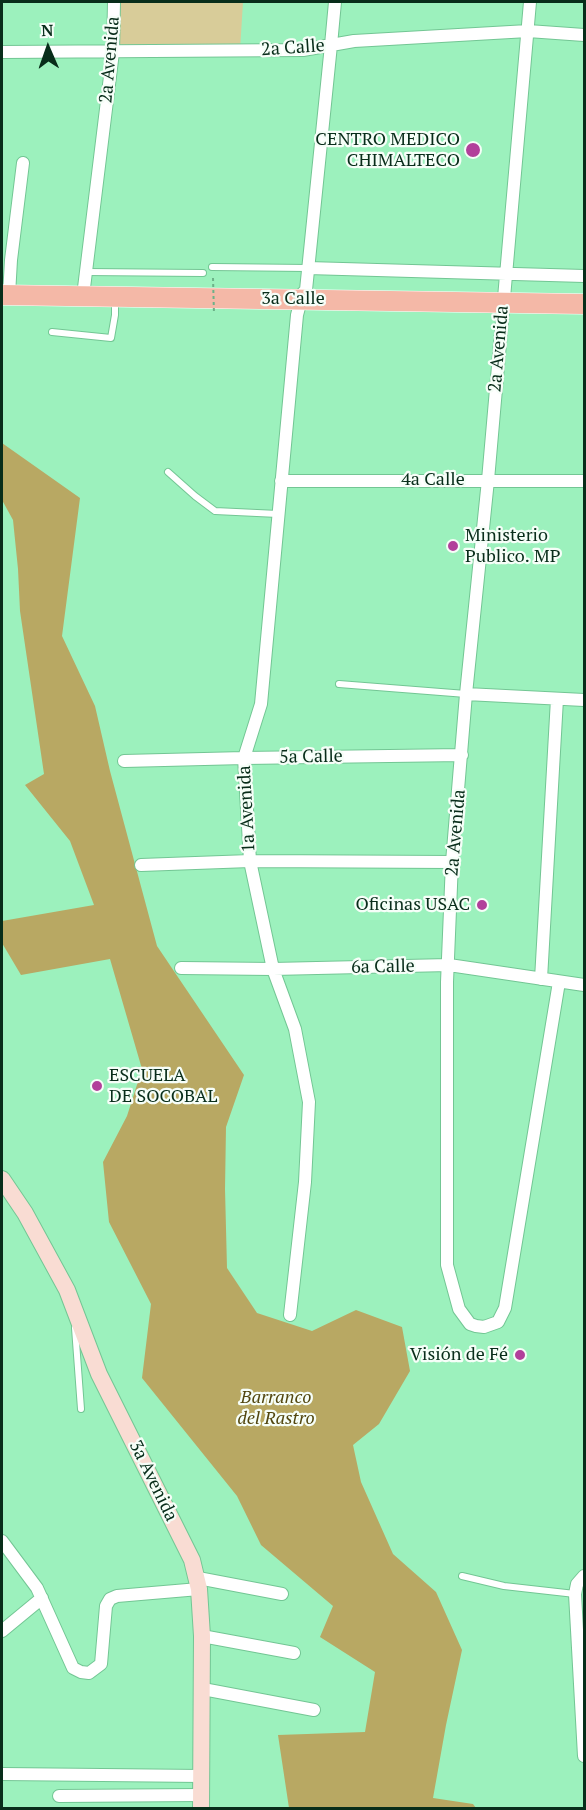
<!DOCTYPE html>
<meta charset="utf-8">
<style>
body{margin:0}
#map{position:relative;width:586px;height:1810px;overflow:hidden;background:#9cf1bd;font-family:"PT Serif",serif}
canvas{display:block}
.frame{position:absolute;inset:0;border:3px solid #082d1a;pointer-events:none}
.north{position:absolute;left:18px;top:18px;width:60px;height:60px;-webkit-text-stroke:4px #f6fef8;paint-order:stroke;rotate:358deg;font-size:16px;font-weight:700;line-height:24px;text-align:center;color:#082d1a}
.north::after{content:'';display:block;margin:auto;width:21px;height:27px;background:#082d1a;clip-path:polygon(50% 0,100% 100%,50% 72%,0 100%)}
</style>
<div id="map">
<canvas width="586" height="1810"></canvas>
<div class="frame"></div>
<div class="north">N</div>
</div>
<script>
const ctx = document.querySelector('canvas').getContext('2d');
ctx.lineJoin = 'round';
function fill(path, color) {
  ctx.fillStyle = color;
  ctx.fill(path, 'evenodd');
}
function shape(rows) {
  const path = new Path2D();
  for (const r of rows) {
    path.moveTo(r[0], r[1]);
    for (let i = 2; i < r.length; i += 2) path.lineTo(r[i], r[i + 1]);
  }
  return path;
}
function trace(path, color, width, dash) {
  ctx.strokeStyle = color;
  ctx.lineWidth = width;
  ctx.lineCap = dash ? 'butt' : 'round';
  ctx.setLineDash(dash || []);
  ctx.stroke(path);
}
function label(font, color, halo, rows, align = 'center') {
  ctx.font = font + ' "PT Serif",serif';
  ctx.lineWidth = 4.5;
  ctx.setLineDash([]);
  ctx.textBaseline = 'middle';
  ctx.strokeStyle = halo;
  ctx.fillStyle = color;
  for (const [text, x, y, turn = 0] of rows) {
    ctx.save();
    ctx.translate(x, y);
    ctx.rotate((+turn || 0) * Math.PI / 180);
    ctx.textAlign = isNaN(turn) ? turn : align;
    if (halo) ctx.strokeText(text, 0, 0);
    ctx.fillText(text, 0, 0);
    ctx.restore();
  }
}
const green = shape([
 [117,2,243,2,240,50,116,47]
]);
const forest = shape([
 [2,443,80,498,62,636,95,706,110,771,157,946,244,1075,226,1127,225,1189,227,1268,257,1313,312,1331,356,1310,402,1327,410,1371,379,1424,353,1445,361,1482,393,1554,436,1592,462,1650,446,1725,433,1798,473,1804,476,1808,289,1808,278,1735,365,1732,375,1672,320,1637,333,1606,261,1545,237,1496,142,1378,151,1304,109,1222,103,1162,127,1116,142,1069,110,959,21,975,2,943,2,921,94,905,70,841,25,785,44,774,20,611,18,569,13,520,2,500]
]);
const lane = shape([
 [212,267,308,268],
 [86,272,203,273],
 [52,332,111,338,115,315,115,300],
 [168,472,195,496,215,511,278,514],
 [339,684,466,694],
 [75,1328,81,1409],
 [462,1576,504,1586,575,1594]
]);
const street = shape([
 [530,2,488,480,466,694,452,862,447,982,447,1265,459,1309,470,1324,476,1326,484,1327,498,1322,505,1308,559,982],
 [2,52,303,50,354,41,528,31,584,35],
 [308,268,584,276],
 [9,295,11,260,23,163],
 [83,296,113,52,114,2],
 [292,299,301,295,306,290,331,45,335,2],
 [281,481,584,481],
 [466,694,584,700],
 [124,761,244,758,462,755],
 [141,865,250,861,452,862],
 [181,968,273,969,449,965,584,985],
 [541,979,557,699],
 [290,1315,305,1182,309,1102,295,1029,273,969,250,861,244,758,261,704,297,315,301,300],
 [2,1541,37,1588,73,1668,81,1672,89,1673,101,1664,106,1606,110,1599,117,1596,199,1589],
 [584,1576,577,1584,575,1594,584,1756],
 [198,1578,282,1594],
 [2,1631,42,1598],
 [202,1636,294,1653],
 [203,1689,314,1710],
 [2,1774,202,1776],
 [59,1796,201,1795]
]);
const secondary = shape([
 [2,1179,25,1213,67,1290,99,1374,192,1560,199,1589,202,1636,201,1808]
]);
const primary = shape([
 [2,295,584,304]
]);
const pathBridge = shape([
 [213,278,214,314]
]);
const markers = [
 [473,150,8,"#b2409b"],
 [453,546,6,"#b2409b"],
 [482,905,6,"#b2409b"],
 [97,1086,6,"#b2409b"],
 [520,1355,6,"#b2409b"]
];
const streetNames = [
 ["2a Calle",293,48,-4],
 ["2a Avenida",110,60,-85],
 ["3a Calle",293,299],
 ["2a Avenida",499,349,-85],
 ["4a Calle",433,480],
 ["5a Calle",311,757,-1],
 ["1a Avenida",247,809,-93],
 ["2a Avenida",456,833,-85],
 ["6a Calle",383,967,-1],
 ["3a Avenida",153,1481,64]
];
const poiNames = [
 ["CENTRO MEDICO",460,140],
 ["CHIMALTECO",460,161],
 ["Ministerio",465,536,"left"],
 ["Publico. MP",465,557,"left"],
 ["Oficinas USAC",470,905],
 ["ESCUELA",109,1076,"left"],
 ["DE SOCOBAL",109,1097,"left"],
 ["Visión de Fé",508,1355]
];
const parkNames = [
 ["Barranco",276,1398],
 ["del Rastro",276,1419]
];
fill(green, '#d8cc99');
fill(forest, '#b8a863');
trace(lane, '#73c694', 8);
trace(street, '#73c694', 14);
trace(secondary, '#73c694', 18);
trace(primary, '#fff', 21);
trace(lane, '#fff', 6);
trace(street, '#fff', 12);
trace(secondary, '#f9dcd3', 16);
trace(primary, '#f4b8a7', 20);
trace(pathBridge, '#6cb188', 2, [3, 3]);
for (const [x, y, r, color] of markers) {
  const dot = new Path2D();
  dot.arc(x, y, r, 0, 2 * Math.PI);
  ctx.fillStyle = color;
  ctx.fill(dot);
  trace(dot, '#f6fef8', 2);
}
label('18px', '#082d1a', '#f6fef8', streetNames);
label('18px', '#082d1a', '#f6fef8', poiNames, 'right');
label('italic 18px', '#52460f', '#f6fef8', parkNames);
</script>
